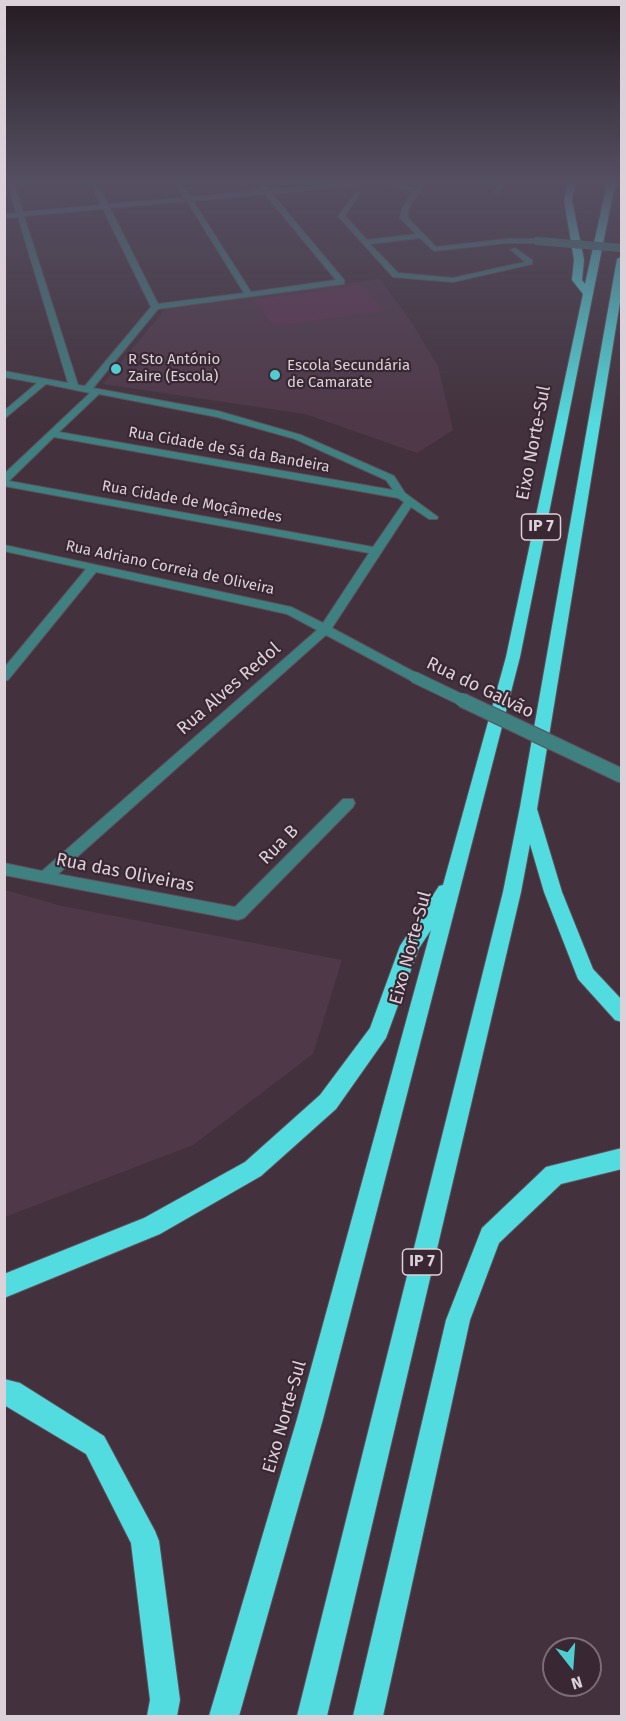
<!DOCTYPE html>
<meta charset="utf-8">
<style>
body{margin:0}
#map{position:relative;width:626px;height:1721px;overflow:hidden;background:#43323d;font-family:"Fira Sans",sans-serif}
canvas{display:block}
.frame{position:absolute;inset:0;border:6px solid #ddd1d9;pointer-events:none}
.north{position:absolute;left:542px;top:1637px;width:60px;height:60px;box-sizing:border-box;background:#392833;border:2px solid #7b6c75;border-radius:50%;rotate:163deg;font-size:16px;font-weight:700;line-height:24px;text-align:center;color:#ddd1d9}
.north::after{content:'';display:block;margin:auto;width:21px;height:27px;background:#52cdcf;clip-path:polygon(50% 0,100% 100%,50% 72%,0 100%)}
</style>
<div id="map">
<canvas width="626" height="1721"></canvas>
<div class="frame"></div>
<div class="north">N</div>
</div>
<script>
const ctx = document.querySelector('canvas').getContext('2d');
ctx.lineJoin = 'round';
function fill(path, color) {
  ctx.fillStyle = color;
  ctx.fill(path, 'evenodd');
}
function shape(rows) {
  const path = new Path2D();
  for (const r of rows) {
    path.moveTo(r[0], r[1]);
    for (let i = 2; i < r.length; i += 2) path.lineTo(r[i], r[i + 1]);
  }
  return path;
}
function trace(path, color, width, dash) {
  ctx.strokeStyle = color;
  ctx.lineWidth = width;
  ctx.lineCap = dash ? 'butt' : 'round';
  ctx.setLineDash(dash || []);
  ctx.stroke(path);
}
function label(font, color, halo, rows, align = 'center') {
  ctx.font = font + ' "Fira Sans",sans-serif';
  ctx.lineWidth = 4.5;
  ctx.setLineDash([]);
  ctx.textBaseline = 'middle';
  ctx.strokeStyle = halo;
  ctx.fillStyle = color;
  for (const [text, x, y, turn = 0] of rows) {
    ctx.save();
    ctx.translate(x, y);
    ctx.rotate((+turn || 0) * Math.PI / 180);
    ctx.textAlign = isNaN(turn) ? turn : align;
    if (halo) ctx.strokeText(text, 0, 0);
    ctx.fillText(text, 0, 0);
    ctx.restore();
  }
}
const built = shape([
 [380,279,410,320,438,366,453,430,417,453,305,414,103,384,167,307],
 [5,890,62,906,342,960,313,1054,193,1145,5,1217]
]);
const green = shape([
 [361,285,383,311,274,326,254,300]
]);
const minor = shape([
 [8,184,14,184,23,212,101,205,91,184,97,184,108,204,184,198,176,184,182,184,191,197,262,190,260,187,263,185,269,190,358,184,272,194,344,280,344,284,158,309,93,388,218,411,301,435,394,476,405,493,438,517,437,519,429,519,411,507,332,628,418,674,420,677,418,680,410,680,326,635,58,874,235,907,343,799,353,799,355,803,353,807,244,918,238,920,4,875,4,863,42,871,317,630,287,614,96,572,8,680,4,681,4,668,86,569,4,551,4,545,291,607,323,623,369,553,4,486,4,474,90,393,46,384,4,419,4,411,37,383,4,377,4,371,68,383,18,217,4,218,4,214,16,213,8,184],
 [265,194,336,280,251,292,193,201,265,194],
 [187,201,244,293,158,304,110,208,187,201],
 [103,209,151,307,85,386,78,385,24,216,103,209],
 [99,394,217,417,295,439,386,480,393,490,59,432,99,394],
 [54,437,398,498,404,502,373,547,9,481,54,437],
 [390,184,400,184,415,189,418,184,424,184,408,209,408,218,436,247,507,239,537,239,541,241,537,243,507,243,434,251,420,238,370,244,398,273,453,278,525,262,511,250,515,248,532,260,532,264,453,282,393,277,338,216,357,191,360,193,345,216,367,240,416,234,400,218,402,209,412,192,390,184],
 [499,184,505,184,498,194,495,192,499,184]
]);
const highway = shape([
 [568,184,576,184,572,200,584,260,582,280,585,284,607,184,615,184,520,657,323,1419,239,1716,209,1716,297,1419,431,930,419,948,386,1038,336,1109,261,1176,160,1234,4,1298,4,1274,144,1218,245,1162,320,1095,370,1028,400,946,439,886,443,885,506,657,583,294,572,280,574,260,564,200,568,184],
 [622,256,622,290,537,809,562,892,593,969,622,1000,622,1022,615,1020,578,979,544,892,530,844,521,892,327,1716,297,1716,503,892,520,807,617,259,622,256],
 [622,1148,622,1169,561,1184,499,1243,470,1320,383,1716,353,1716,446,1320,482,1228,546,1167,622,1148],
 [4,1379,20,1383,104,1436,155,1531,159,1541,180,1700,177,1716,147,1716,150,1700,131,1543,86,1454,4,1405,4,1379]
]);
const minorBridgeFar2 = shape([
 [537,241,622,248]
]);
const minorBridgeFar1 = shape([
 [414,677,466,702]
]);
const minorBridge = shape([
 [462,700,622,776]
]);
const markers = [
 [116,369,6,"#52cdcf"],
 [275,375,6,"#52cdcf"]
];
const farPoinames = [
 ["R Sto António",128,360],
 ["Zaire (Escola)",128,377],
 ["Escola Secundária",287,366],
 ["de Camarate",287,383]
];
const farStreetnames = [
 ["Rua Cidade de Sá da Bandeira",229,450,10],
 ["Rua Cidade de Moçâmedes",192,502,10],
 ["Rua Adriano Correia de Oliveira",170,568,12]
];
const shields = [
 [541,527,39],
 [422,1262,39]
];
const shieldNames = [
 ["IP 7",541,527],
 ["IP 7",422,1262]
];
const streetNames = [
 ["Eixo Norte-Sul",534,443,-79],
 ["Rua do Galvão",480,688,26],
 ["Rua Alves Redol",229,689,-41],
 ["Rua B",279,845,-45],
 ["Rua das Oliveiras",125,873,11],
 ["Eixo Norte-Sul",411,948,-75],
 ["Eixo Norte-Sul",285,1417,-74]
];
fill(built, '#4f3848');
fill(green, '#5e3452');
trace(minor, '#5f4f59', 2);
trace(highway, '#5f4f59', 2);
fill(minor, '#3f8081');
fill(highway, '#53dcdf');
trace(minorBridgeFar2, '#5f4f59', 8, []);
trace(minorBridgeFar1, '#5f4f59', 13, []);
trace(minorBridge, '#5f4f59', 16, []);
trace(minorBridgeFar2, '#3f8081', 8);
trace(minorBridgeFar1, '#3f8081', 11);
trace(minorBridge, '#3f8081', 14);
const sky = ctx.createLinearGradient(0, 0, 0, 425);
sky.addColorStop(0, '#251c22');
sky.addColorStop(0.43, '#554f62');
sky.addColorStop(1, '#554f6200');
ctx.fillStyle = sky;
ctx.fillRect(0, 0, 626, 425);
for (const [x, y, r, color] of markers) {
  const dot = new Path2D();
  dot.arc(x, y, r, 0, 2 * Math.PI);
  ctx.fillStyle = color;
  ctx.fill(dot);
  trace(dot, '#392833', 2);
}
label('15px', '#ddd1d9', '#392833', farPoinames, 'left');
label('15px', '#ddd1d9', '#392833', farStreetnames);
for (const [x, y, w] of shields) {
  const box = new Path2D();
  box.roundRect(x - w / 2, y - 13, w, 26, 4.5);
  ctx.fillStyle = '#392833';
  ctx.fill(box);
  trace(box, '#ddd1d9', 1.5);
}
label('bold 16px', '#ddd1d9', null, shieldNames);
label('18px', '#ddd1d9', '#392833', streetNames);
</script>
